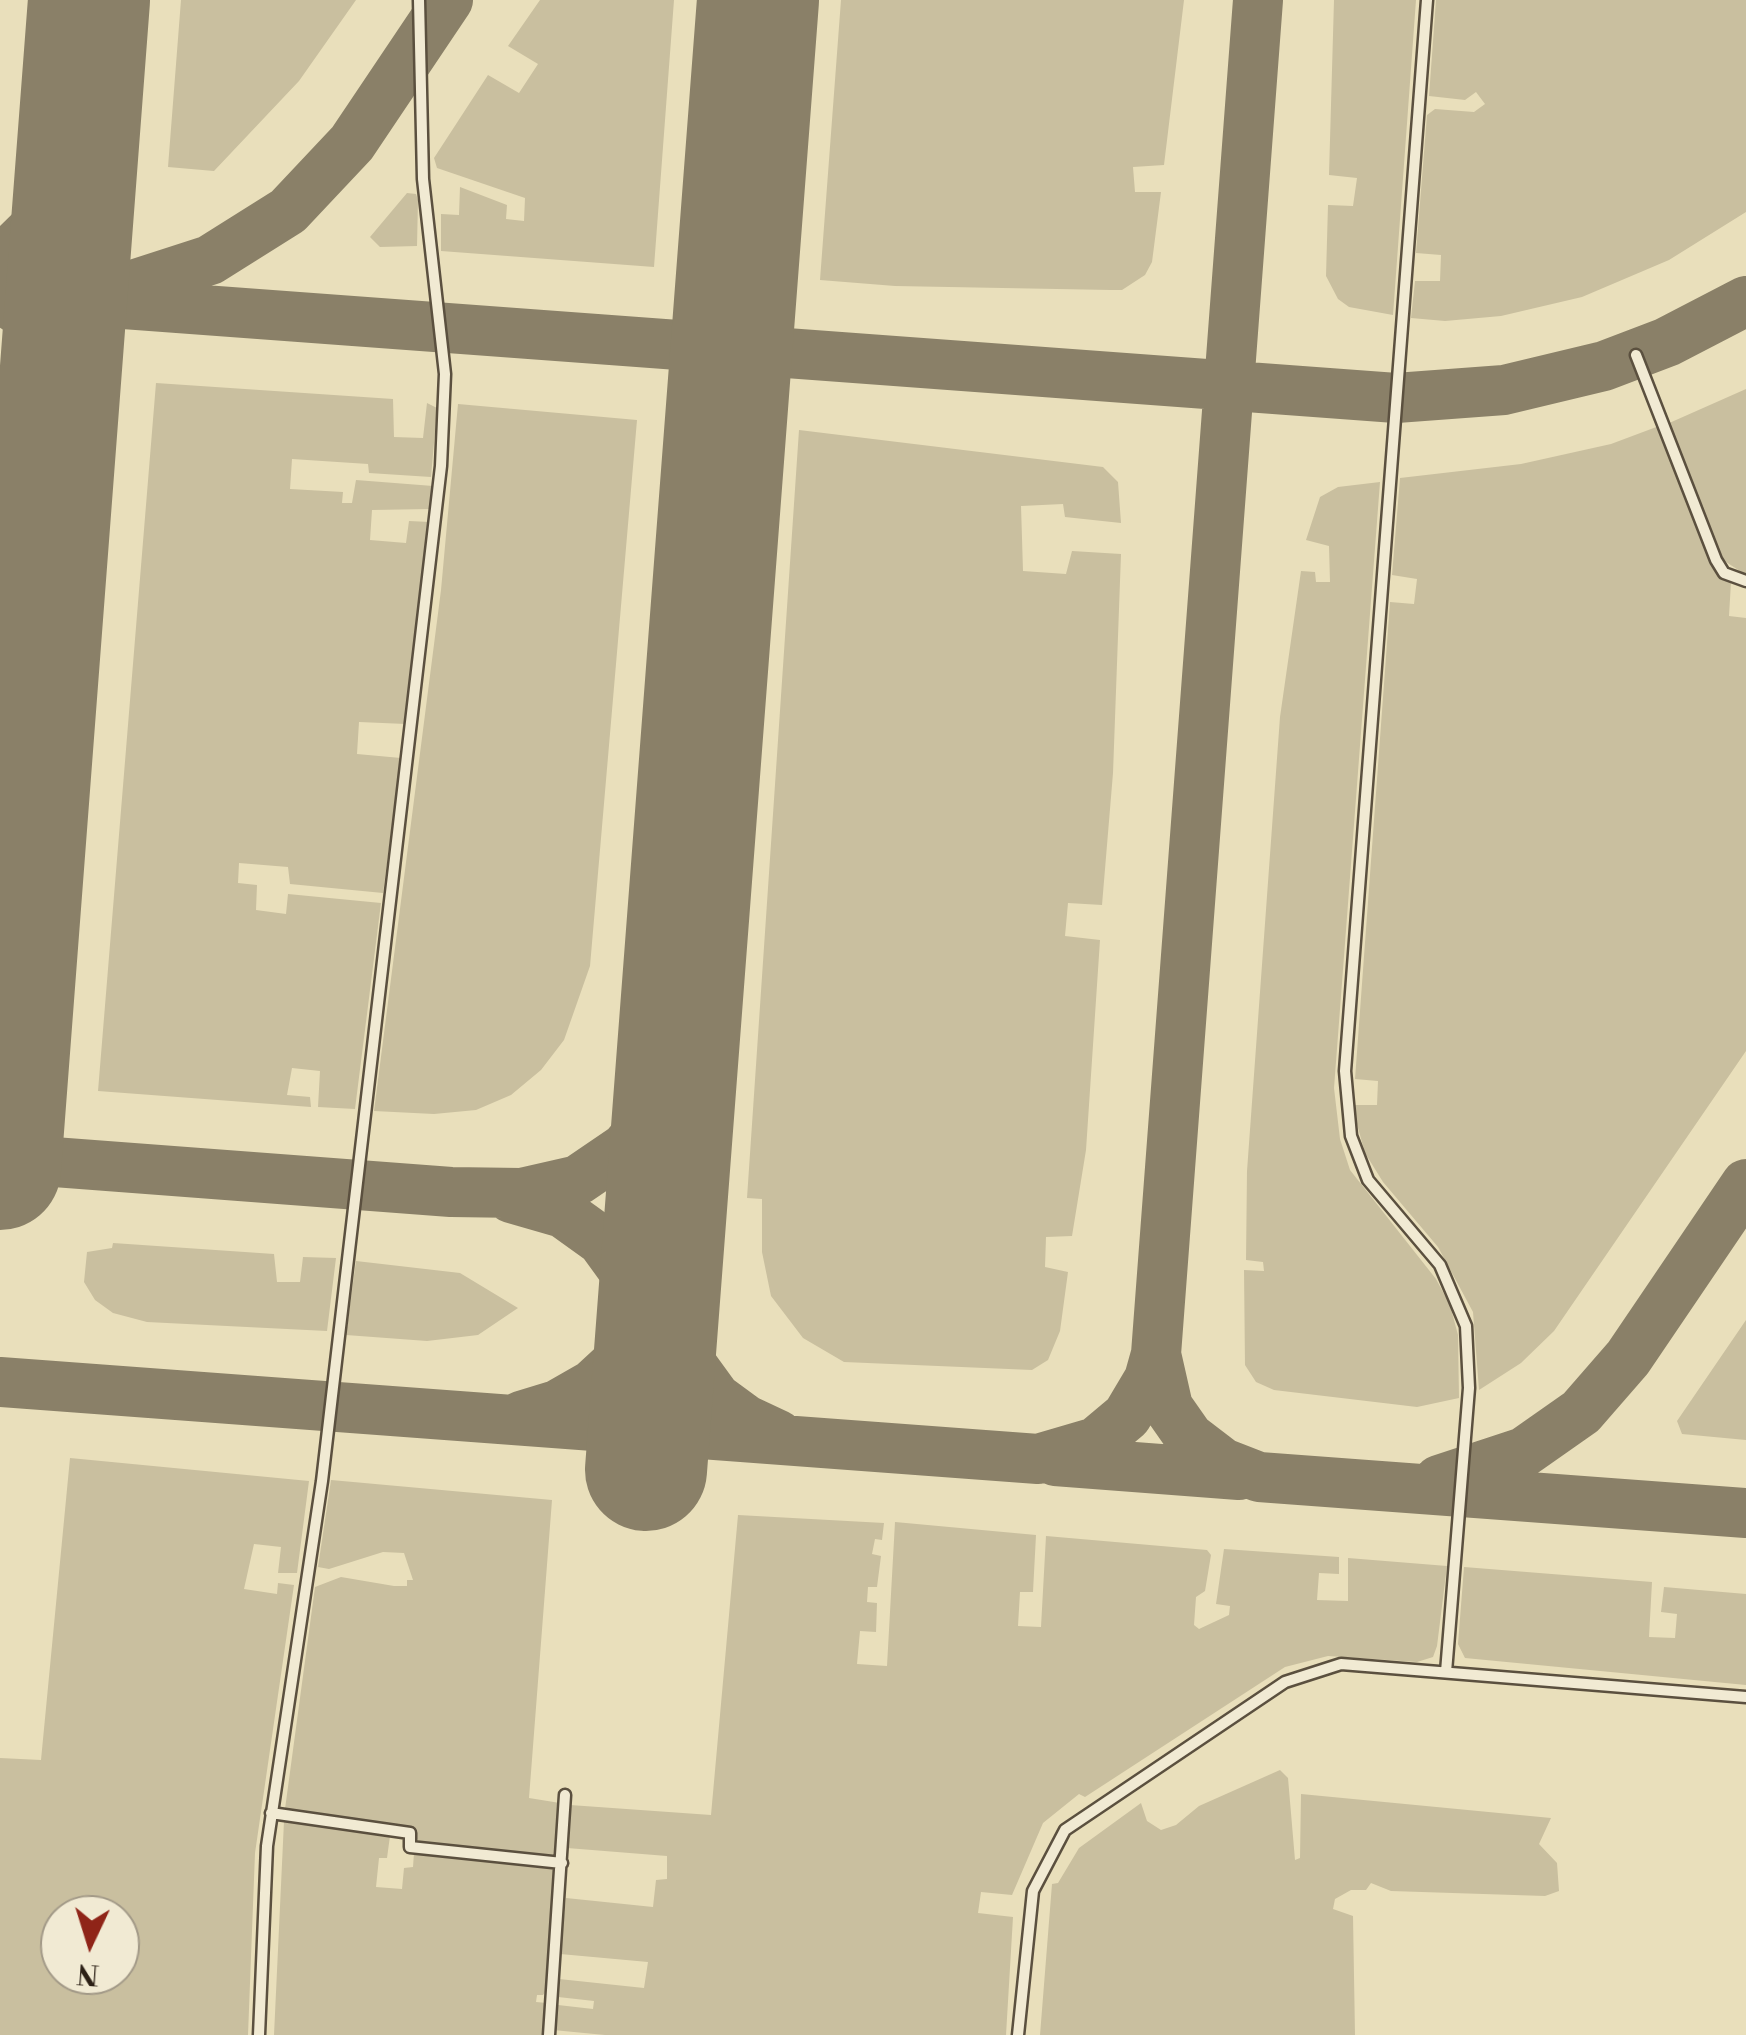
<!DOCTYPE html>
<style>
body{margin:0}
#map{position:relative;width:1746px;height:2035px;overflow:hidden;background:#e9dfbb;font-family:"Libre Bodoni",serif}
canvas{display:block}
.north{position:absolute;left:40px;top:1895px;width:100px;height:100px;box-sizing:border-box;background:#f1ead3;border:2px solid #a29987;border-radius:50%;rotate:184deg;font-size:28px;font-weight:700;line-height:40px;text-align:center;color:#2c2016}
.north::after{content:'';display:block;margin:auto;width:35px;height:45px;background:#8f2418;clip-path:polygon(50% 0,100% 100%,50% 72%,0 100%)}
</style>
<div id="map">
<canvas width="1746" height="2035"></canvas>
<div class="north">N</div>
</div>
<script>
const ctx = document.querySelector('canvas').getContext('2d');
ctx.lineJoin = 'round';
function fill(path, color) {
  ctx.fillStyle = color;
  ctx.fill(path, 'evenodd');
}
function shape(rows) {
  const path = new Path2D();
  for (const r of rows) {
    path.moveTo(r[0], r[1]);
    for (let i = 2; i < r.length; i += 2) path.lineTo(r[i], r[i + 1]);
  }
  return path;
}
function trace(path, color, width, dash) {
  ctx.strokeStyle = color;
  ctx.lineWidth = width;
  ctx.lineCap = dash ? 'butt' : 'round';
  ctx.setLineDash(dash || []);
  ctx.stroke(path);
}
const green = shape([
 [181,0,356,0,299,81,214,171,168,167],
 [540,0,674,0,654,267,441,251,441,214,459,215,460,187,507,205,506,219,524,221,525,198,437,168,434,158,488,75,519,93,538,64,508,46],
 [841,0,1184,0,1164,165,1133,167,1135,192,1161,192,1152,262,1145,275,1122,290,1111,290,895,286,820,280],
 [1334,0,1416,0,1393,315,1349,307,1338,299,1326,276,1328,205,1353,206,1357,178,1329,175],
 [1436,0,1746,0,1746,212,1669,260,1582,297,1501,316,1445,321,1411,318,1415,281,1440,281,1441,255,1416,253,1427,115,1435,109,1474,112,1485,104,1476,92,1465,100,1429,96],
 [407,193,416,194,418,200,417,246,380,247,370,237],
 [156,383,393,399,394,437,423,438,427,403,437,408,431,477,369,473,368,464,292,459,290,489,343,492,342,503,352,503,356,480,433,486,430,509,372,510,370,540,406,543,409,521,430,522,406,724,359,722,357,754,401,758,383,893,290,884,288,867,239,863,238,883,257,885,256,910,286,914,288,894,381,903,355,1109,318,1107,320,1071,292,1068,287,1095,310,1097,311,1107,98,1091],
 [1746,389,1746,575,1723,560,1667,424],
 [458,404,637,420,590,966,564,1040,541,1070,511,1095,476,1110,434,1114,374,1111,441,590],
 [1659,426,1711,566,1731,582,1729,616,1746,618,1746,1051,1554,1331,1521,1363,1479,1390,1473,1312,1438,1247,1383,1182,1365,1153,1355,1117,1355,1105,1377,1105,1378,1081,1355,1079,1390,602,1414,604,1417,579,1392,575,1400,478,1521,464,1611,444],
 [799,430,1103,467,1118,482,1121,523,1065,517,1063,504,1021,506,1023,571,1066,574,1072,551,1121,554,1113,773,1102,905,1068,903,1065,936,1100,940,1086,1150,1072,1236,1046,1237,1045,1267,1068,1272,1060,1331,1048,1360,1032,1370,844,1362,803,1338,771,1296,762,1252,762,1199,747,1198],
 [1380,482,1334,1088,1340,1139,1350,1170,1436,1279,1450,1305,1458,1335,1459,1398,1417,1407,1274,1390,1256,1382,1245,1365,1244,1270,1264,1271,1263,1262,1246,1260,1247,1171,1280,717,1301,571,1315,572,1316,582,1330,582,1329,546,1306,540,1320,497,1338,487],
 [113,1243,274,1254,277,1282,300,1282,303,1257,336,1258,327,1331,147,1322,113,1313,95,1300,84,1282,87,1252,112,1248],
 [356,1261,460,1273,518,1308,478,1335,427,1341,346,1335],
 [1746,1320,1746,1440,1682,1434,1677,1421],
 [70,1458,309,1481,297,1573,278,1573,281,1547,254,1544,244,1589,277,1594,278,1583,294,1585,255,1853,248,2035,0,2035,0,1758,41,1760],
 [120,1915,120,1975,60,1975,60,1915],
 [331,1480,552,1500,529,1798,560,1803,559,1855,553,1858,422,1844,416,1838,416,1829,285,1809,315,1587,341,1577,394,1586,407,1586,407,1580,413,1580,404,1553,383,1552,329,1569,318,1567],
 [738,1515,884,1523,882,1540,875,1539,872,1554,881,1556,877,1587,868,1587,867,1602,877,1603,876,1632,860,1631,857,1664,887,1666,895,1522,1036,1535,1033,1592,1020,1592,1018,1626,1041,1627,1046,1536,1207,1550,1211,1555,1205,1591,1196,1597,1194,1625,1199,1629,1229,1615,1230,1606,1216,1604,1224,1549,1339,1557,1339,1574,1319,1573,1317,1600,1348,1601,1348,1558,1447,1566,1437,1646,1433,1657,1417,1662,1328,1656,1285,1667,1085,1797,1079,1794,1043,1823,1012,1895,981,1892,978,1913,1013,1917,1006,2035,605,2035,553,2030,558,2005,593,2009,594,2001,558,1997,559,1979,644,1988,648,1962,560,1954,566,1898,653,1907,656,1880,667,1879,667,1856,567,1848,570,1805,711,1815],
 [1464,1567,1652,1582,1649,1637,1675,1638,1677,1614,1661,1612,1664,1587,1746,1594,1746,1685,1465,1658,1458,1644],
 [1280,1770,1288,1778,1295,1860,1300,1858,1301,1794,1551,1818,1539,1844,1557,1863,1559,1891,1545,1896,1391,1891,1371,1883,1366,1890,1351,1890,1335,1899,1333,1909,1353,1916,1355,2035,1040,2035,1052,1884,1058,1883,1079,1848,1141,1803,1147,1821,1161,1830,1176,1825,1199,1806],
 [284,1821,390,1836,387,1858,379,1858,376,1887,402,1889,404,1868,413,1867,414,1853,558,1868,548,1988,543,1995,537,1995,536,2002,547,2003,544,2035,274,2035]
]);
const taxiway = shape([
 [0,261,44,218,67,174,88,0],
 [111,292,210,260,288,211,352,143,448,0],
 [0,295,1396,398,1504,390,1604,366,1667,342,1746,301],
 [0,298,36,321,54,357,47,548],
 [0,1024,9,991,27,814],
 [0,1107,9,992],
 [0,1158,451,1192,521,1193,578,1180,625,1148,650,1118,664,1090,675,1042,691,886],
 [511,1198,563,1213,602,1241,716,1398,746,1420,778,1435],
 [1156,1354,1168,1407,1189,1437,1223,1463,1259,1477,1746,1513],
 [0,1382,1038,1459,1096,1442,1127,1416,1149,1379,1156,1354,1258,0],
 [521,1416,557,1405,592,1385,618,1361,646,1317,656,1279,674,1105],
 [1055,1461,1239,1475],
 [1439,1480,1524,1452,1581,1412,1628,1358,1746,1184]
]);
const runway = shape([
 [0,1169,89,0],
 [646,1470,758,0]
]);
const service = shape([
 [1427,0,1345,1071,1351,1136,1368,1180,1440,1265,1466,1326,1469,1388,1446,1672],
 [1636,355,1716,560,1724,573,1746,581],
 [271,1813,410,1833,410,1847,562,1863],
 [259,2035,267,1846,322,1481,441,466,445,374,423,179,419,0],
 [549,2035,565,1795],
 [1018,2035,1033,1891,1065,1830,1285,1682,1341,1664,1746,1697]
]);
fill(green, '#c9bf9f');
trace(taxiway, '#8a8068', 50);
trace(runway, '#8a8068', 122);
trace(service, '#5b503f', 15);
trace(service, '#f1ead3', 10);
</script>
